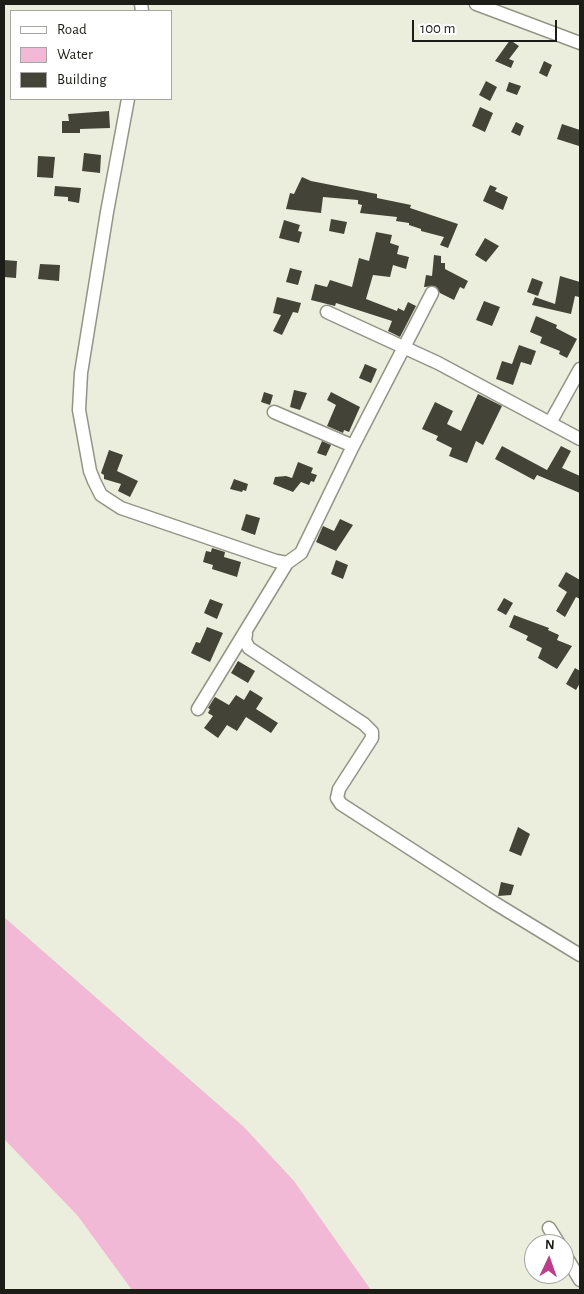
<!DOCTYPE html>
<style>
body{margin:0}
#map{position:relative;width:584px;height:1294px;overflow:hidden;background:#eceedd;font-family:"Alegreya Sans",sans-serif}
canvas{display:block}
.frame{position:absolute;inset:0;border:5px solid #1d1d17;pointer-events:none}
.legend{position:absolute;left:10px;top:10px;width:162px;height:90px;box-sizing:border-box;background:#fff;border:1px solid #a5a5a2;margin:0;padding:6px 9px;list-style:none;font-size:15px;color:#1d1d17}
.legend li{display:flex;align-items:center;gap:10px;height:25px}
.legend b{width:25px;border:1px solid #a5a5a2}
.north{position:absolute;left:524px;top:1234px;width:50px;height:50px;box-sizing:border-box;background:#fff;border:1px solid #a5a5a2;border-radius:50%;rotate:3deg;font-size:14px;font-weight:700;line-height:20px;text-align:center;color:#1d1d17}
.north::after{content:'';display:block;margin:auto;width:18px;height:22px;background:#bb3d8b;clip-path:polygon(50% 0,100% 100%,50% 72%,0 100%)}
.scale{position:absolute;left:412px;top:20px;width:145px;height:22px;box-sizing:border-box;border:2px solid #1d1d17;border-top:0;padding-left:6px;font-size:15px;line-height:18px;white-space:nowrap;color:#1d1d17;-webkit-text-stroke:4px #fff;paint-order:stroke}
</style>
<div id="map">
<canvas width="584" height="1294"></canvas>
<div class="frame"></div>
<ul class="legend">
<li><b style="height:6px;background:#fff"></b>Road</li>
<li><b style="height:14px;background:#f2b9d7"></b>Water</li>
<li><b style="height:14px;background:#434437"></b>Building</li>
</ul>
<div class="north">N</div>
<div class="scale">100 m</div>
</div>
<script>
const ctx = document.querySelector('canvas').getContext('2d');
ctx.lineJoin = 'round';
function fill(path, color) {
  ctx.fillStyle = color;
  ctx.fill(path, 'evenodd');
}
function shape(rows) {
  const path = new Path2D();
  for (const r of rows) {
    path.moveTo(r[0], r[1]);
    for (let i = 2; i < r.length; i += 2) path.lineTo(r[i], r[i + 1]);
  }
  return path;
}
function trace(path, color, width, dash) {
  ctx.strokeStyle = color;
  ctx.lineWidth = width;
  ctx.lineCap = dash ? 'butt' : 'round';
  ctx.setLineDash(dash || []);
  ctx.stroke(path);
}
const water = shape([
 [4,917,244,1127,294,1181,371,1290,132,1290,77,1215,4,1139]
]);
const building = shape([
 [510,40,519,46,509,59,514,61,511,68,495,61],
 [544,61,552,65,547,77,539,73],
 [486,81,497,87,490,101,479,95],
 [509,82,521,86,517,95,506,91],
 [480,107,493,113,485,132,472,126],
 [109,111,110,128,80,129,80,133,62,133,62,121,69,121,68,114],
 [516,122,524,126,520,136,511,132],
 [562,124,580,130,579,146,557,139],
 [84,153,101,155,100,173,82,171],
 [38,156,55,157,53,178,37,177],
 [302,177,311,181,377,194,377,198,411,205,410,208,458,224,448,248,440,245,444,237,421,231,421,229,409,225,409,223,396,221,397,217,360,213,362,205,358,204,358,200,323,197,321,213,286,209,290,193,294,194],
 [490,185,497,188,495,191,508,197,503,210,483,201],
 [55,186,81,188,79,203,68,201,68,197,54,196],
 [331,219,347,222,344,234,329,231],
 [284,220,300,225,298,231,302,232,299,243,279,238],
 [376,232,392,235,390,243,399,246,397,254,409,257,406,269,393,265,390,277,373,275,366,299,397,311,398,308,404,311,408,302,416,306,400,337,388,331,392,321,336,303,335,306,311,300,315,284,327,287,330,280,352,287,359,258,369,261],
 [485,238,499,246,486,262,475,255],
 [434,255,441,256,441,263,445,263,445,269,468,281,464,289,460,287,454,300,440,293,435,286,424,287,426,275,432,276],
 [4,260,17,261,16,278,4,277],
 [40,264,60,265,59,281,38,279],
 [290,268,302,271,298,285,286,282],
 [560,276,580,282,579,297,575,296,571,314,532,305,535,297,555,304],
 [532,278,543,282,538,296,527,292],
 [277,297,301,303,298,313,293,312,282,335,273,331,281,315,273,313],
 [484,301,500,307,492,326,476,320],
 [536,316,557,325,556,328,577,339,567,358,559,354,560,351,540,343,542,337,530,332],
 [519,345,536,351,531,365,521,362,513,385,496,379,502,361,512,364],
 [365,364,377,369,371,383,359,378],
 [294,390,307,393,300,410,290,407],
 [264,392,273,395,270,405,261,402],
 [331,392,360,407,349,432,344,430,343,433,327,426,336,405,327,400],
 [478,394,502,406,483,445,476,441,467,463,449,456,452,448,436,440,438,436,422,429,435,402,453,411,447,424,461,431],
 [322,441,331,445,326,456,317,453],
 [502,446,547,470,561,446,571,451,562,468,580,476,580,493,537,475,534,480,495,459],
 [109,450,123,455,117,471,138,481,130,497,118,491,121,484,104,479,104,475,101,473],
 [298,462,313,468,311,473,317,475,314,482,311,481,309,485,301,482,293,492,273,484,275,477,286,476,292,478],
 [234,479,248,484,246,491,243,490,242,492,230,489],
 [246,514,260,518,255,535,241,530],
 [340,519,353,525,336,551,316,542,323,526,334,531],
 [212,548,225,552,224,557,241,562,237,577,212,569,213,565,203,562,206,551,211,552],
 [336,560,348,565,343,579,331,574],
 [566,572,580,580,580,599,576,597,565,617,556,611,567,592,558,586],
 [504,598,513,603,506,615,497,610],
 [210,599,223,604,217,619,204,613],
 [514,615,549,628,548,630,559,635,557,640,572,646,557,669,538,658,542,648,526,640,528,636,509,627],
 [207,627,223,633,210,662,191,653,196,642,200,643],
 [238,661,255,671,248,683,231,673],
 [575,668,580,671,580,683,576,690,566,684],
 [250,690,263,698,256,709,278,723,271,733,246,717,237,731,227,725,218,738,204,728,213,716,208,713,210,709,208,708,215,697,229,705,236,695,244,700],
 [518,827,530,834,521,856,509,851],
 [501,882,514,885,511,895,498,896]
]);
const minor = shape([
 [141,4,142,11],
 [476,4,580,43],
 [128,99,107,212,81,373,79,410,90,471,94,481,101,495,121,508,276,561,287,563,301,553,353,446,432,293],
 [327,312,438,363,580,439],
 [274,412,353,446],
 [550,423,580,369],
 [246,634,245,641,249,648,364,724,372,732,372,738,339,789,337,798,341,804,493,902,580,955],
 [198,709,287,563],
 [549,1228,559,1244],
 [564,1253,580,1280]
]);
fill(water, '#f2b9d7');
fill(building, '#434437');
trace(minor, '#939485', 15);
trace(minor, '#fff', 12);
</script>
